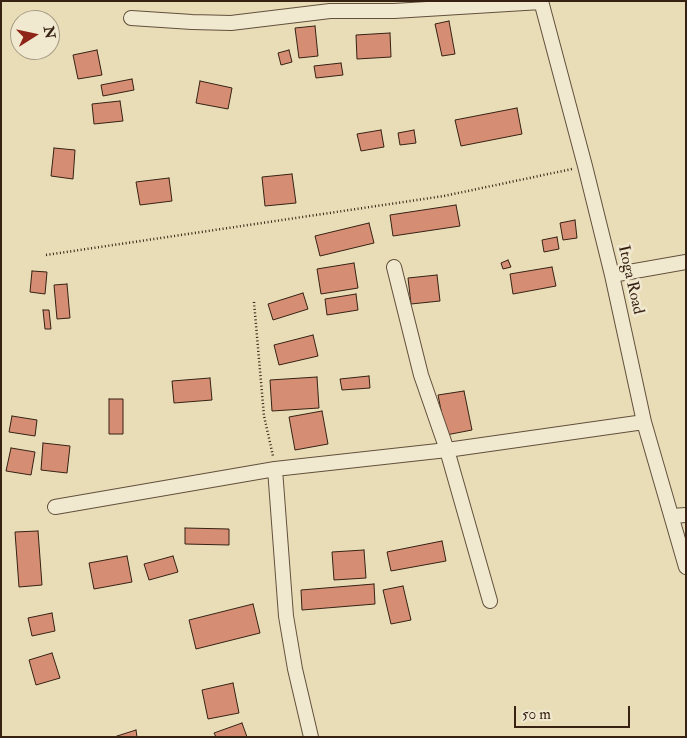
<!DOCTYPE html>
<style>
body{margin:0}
#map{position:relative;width:687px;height:738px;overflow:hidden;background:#e8ddb7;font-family:"IM FELL Double Pica",serif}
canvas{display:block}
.frame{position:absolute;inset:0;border:2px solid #362113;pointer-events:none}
.north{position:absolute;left:10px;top:10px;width:50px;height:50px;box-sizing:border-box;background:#f0e9d0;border:1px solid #a69984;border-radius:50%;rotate:80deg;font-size:14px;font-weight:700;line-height:20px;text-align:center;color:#362113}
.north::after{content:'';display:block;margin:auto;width:18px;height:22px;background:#8f2418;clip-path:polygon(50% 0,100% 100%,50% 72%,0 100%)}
.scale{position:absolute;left:514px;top:706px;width:116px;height:22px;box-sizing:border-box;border:2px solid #362113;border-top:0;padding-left:6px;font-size:15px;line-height:18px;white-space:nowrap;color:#362113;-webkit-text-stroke:4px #f0e9d0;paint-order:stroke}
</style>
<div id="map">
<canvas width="687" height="738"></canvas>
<div class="frame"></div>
<div class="north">N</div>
<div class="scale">50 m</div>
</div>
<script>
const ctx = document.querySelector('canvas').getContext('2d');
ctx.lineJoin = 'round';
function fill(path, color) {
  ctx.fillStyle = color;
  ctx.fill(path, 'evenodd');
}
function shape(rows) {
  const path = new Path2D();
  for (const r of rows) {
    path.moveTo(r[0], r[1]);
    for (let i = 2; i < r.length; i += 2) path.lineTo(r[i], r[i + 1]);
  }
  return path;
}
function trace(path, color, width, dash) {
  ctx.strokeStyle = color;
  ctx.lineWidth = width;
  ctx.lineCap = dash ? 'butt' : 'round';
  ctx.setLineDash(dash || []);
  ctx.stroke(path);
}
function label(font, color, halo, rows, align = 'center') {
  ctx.font = font + ' "IM FELL Double Pica",serif';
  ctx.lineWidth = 5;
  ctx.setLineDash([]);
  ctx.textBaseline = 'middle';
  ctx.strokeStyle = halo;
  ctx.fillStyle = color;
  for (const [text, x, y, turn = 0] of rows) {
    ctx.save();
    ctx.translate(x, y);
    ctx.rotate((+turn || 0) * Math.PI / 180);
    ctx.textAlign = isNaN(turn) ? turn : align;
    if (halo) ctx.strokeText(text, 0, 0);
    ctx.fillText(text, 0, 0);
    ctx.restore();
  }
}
const building = shape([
 [449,21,455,54,442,56,435,24,449,21],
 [315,26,318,56,299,58,295,28,315,26],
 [390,33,391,57,357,59,356,35,390,33],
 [97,50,102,75,78,79,73,55,97,50],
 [289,50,292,62,281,65,278,53,289,50],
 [341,63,343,75,316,78,314,66,341,63],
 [132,79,134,90,103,96,101,85,132,79],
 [200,81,232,88,228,109,196,103,200,81],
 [120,101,123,121,94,124,92,104,120,101],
 [517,108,522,134,461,146,455,120,517,108],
 [381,130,384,147,361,151,357,134,381,130],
 [414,130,416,143,400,145,398,133,414,130],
 [54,148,75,150,73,179,51,176,54,148],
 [292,174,296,203,265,206,262,177,292,174],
 [169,178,172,201,140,205,136,182,169,178],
 [456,205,460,226,393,236,390,215,456,205],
 [575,220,577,238,563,240,560,223,575,220],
 [369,223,374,243,320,256,315,236,369,223],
 [557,237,559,249,544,252,542,240,557,237],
 [508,260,511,267,503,269,501,263,508,260],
 [354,263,358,288,321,294,317,269,354,263],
 [552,267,556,286,513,294,510,274,552,267],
 [32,271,47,272,45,294,30,292,32,271],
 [437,275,440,301,411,304,408,278,437,275],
 [67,284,70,318,57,319,54,285,67,284],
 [303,293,308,309,273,320,268,304,303,293],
 [356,294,358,310,327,315,325,299,356,294],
 [43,310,49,310,51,329,45,329,43,310],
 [313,335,318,356,279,365,274,345,313,335],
 [369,376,370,388,342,390,340,379,369,376],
 [317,377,319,408,272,411,270,380,317,377],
 [210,378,212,400,174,403,172,381,210,378],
 [464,391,472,430,446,435,438,395,464,391],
 [109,399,123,399,123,434,109,434,109,399],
 [322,411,328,444,295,450,289,417,322,411],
 [12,416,37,420,35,436,9,432,12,416],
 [43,443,70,446,67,473,41,470,43,443],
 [11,448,35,452,31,475,6,471,11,448],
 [185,528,229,529,229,545,185,544,185,528],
 [38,531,42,585,19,587,15,532,38,531],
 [442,541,446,561,391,571,387,552,442,541],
 [364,550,366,578,334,580,332,552,364,550],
 [127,556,132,582,94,589,89,563,127,556],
 [173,556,178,572,149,580,144,564,173,556],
 [374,584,375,604,302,610,301,590,374,584],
 [403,586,411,620,391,624,383,590,403,586],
 [253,604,260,633,196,649,189,620,253,604],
 [52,613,55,631,32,636,28,618,52,613],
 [52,653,60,678,36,685,29,660,52,653],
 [233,683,239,713,208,719,202,690,233,683],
 [242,723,247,737,216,737,214,733,242,723],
 [136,730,137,737,114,737,136,730]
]);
const path = shape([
 [46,255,444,196,572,169],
 [254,302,264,416,273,456]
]);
const minor = shape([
 [541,1,585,166,612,275,644,422,686,567],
 [131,18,192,22,231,23,330,11,394,11,541,2],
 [394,267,421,375,447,450,490,601],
 [612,275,686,262],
 [275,469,286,616,295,669,311,737],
 [55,507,275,469,447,450,644,422],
 [672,516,686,515]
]);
const streetNames = [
 ["Itoga Road",630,280,77]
];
fill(building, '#d58e73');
trace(building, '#362113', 1);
trace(minor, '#62503c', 16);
trace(path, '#362113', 2.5, [1, 2.5]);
trace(minor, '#f0e9d0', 14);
label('16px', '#362113', '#f0e9d0', streetNames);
</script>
